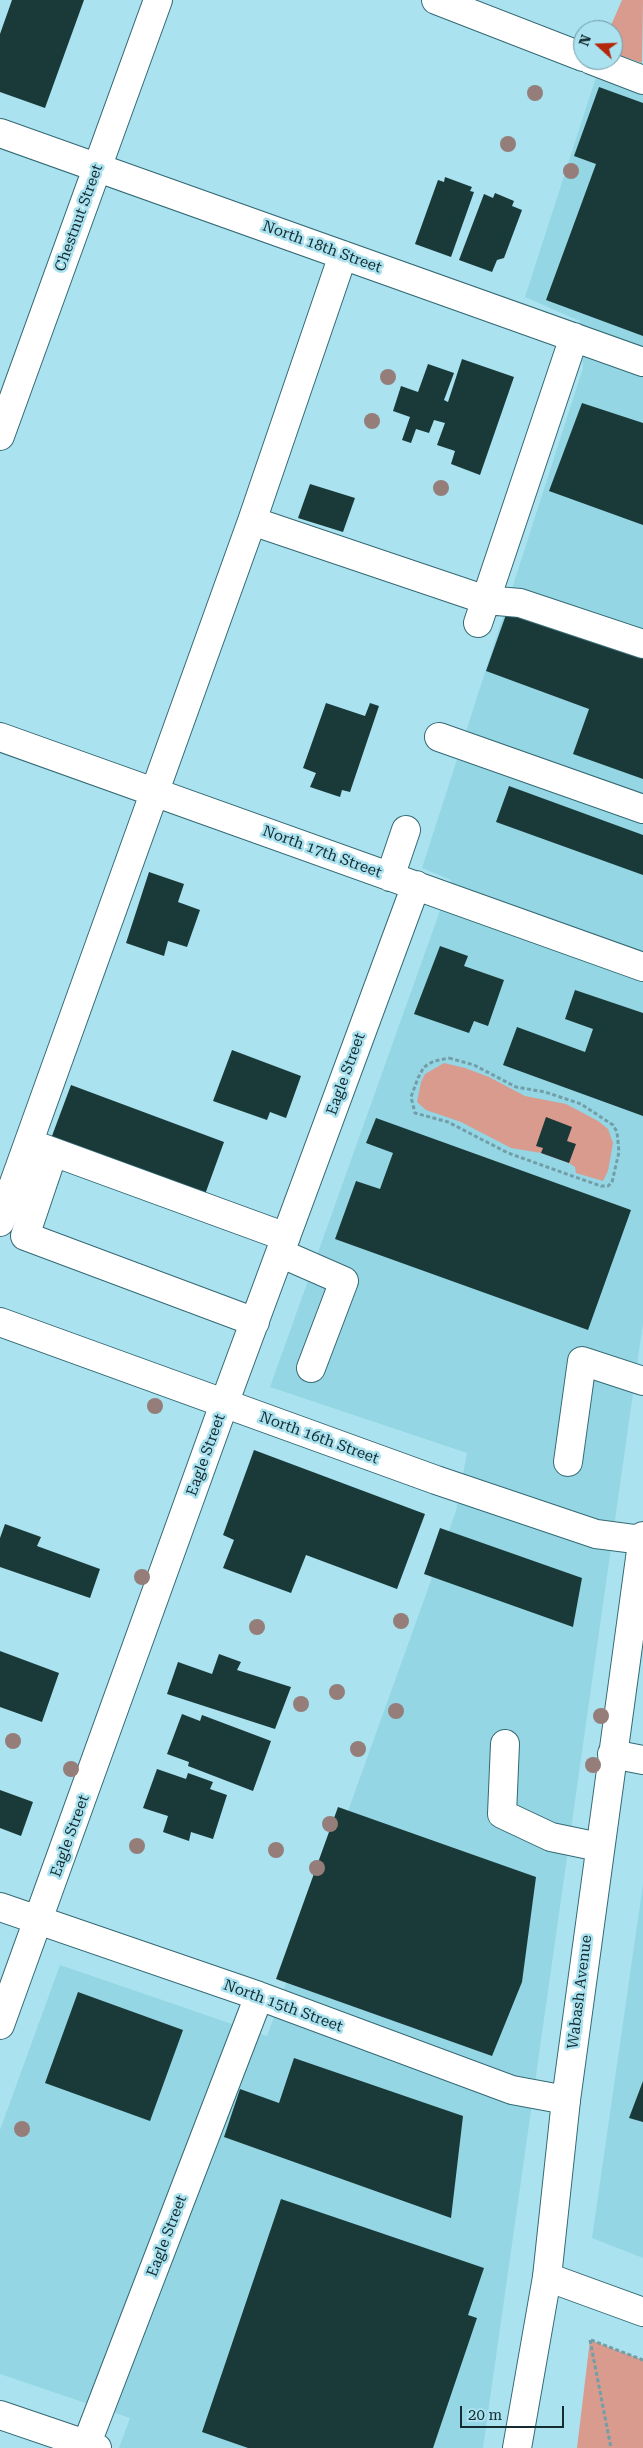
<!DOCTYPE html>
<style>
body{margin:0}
#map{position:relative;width:643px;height:2448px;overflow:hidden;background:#aae2ef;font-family:"Roboto Serif",serif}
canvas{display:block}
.north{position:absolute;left:573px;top:20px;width:50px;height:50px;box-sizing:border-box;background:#aae2ef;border:1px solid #6e99a3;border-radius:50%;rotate:290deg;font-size:14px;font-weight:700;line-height:20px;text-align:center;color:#142b30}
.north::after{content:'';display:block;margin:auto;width:18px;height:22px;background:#b3270b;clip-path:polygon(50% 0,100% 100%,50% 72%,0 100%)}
.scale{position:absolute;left:460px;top:2406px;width:104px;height:22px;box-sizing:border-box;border:2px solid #142b30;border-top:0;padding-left:6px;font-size:15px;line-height:18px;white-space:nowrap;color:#142b30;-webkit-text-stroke:4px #aae2ef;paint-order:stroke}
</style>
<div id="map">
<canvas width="643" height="2448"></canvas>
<div class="north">N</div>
<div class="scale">20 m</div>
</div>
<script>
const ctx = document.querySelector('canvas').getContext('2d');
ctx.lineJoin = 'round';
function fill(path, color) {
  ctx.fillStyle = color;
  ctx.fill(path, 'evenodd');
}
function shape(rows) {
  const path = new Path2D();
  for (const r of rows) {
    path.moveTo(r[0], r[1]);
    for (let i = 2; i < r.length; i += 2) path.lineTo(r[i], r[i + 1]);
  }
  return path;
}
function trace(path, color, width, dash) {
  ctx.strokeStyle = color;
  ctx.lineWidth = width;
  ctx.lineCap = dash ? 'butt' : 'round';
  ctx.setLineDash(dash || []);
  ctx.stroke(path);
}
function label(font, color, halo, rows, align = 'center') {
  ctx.font = font + ' "Roboto Serif",serif';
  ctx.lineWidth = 5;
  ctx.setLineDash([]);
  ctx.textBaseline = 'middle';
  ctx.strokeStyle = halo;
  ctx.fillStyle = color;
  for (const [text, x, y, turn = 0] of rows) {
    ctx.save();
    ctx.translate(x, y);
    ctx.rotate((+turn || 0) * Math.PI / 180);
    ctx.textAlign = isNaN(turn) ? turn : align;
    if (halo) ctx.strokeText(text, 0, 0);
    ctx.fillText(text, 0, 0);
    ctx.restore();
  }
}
const built = shape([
 [597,74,643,94,643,1323,483,2448,119,2448,130,2418,0,2374,0,2130,60,1965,267,2036,456,1511,467,1453,270,1387,451,880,422,868,583,368,580,321,525,297],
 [643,1884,643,2258,592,2238]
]);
const green = shape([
 [622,0,643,0,642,63,613,53,613,30,609,30],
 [444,1063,465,1068,489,1077,525,1096,566,1104,598,1121,608,1129,613,1143,608,1171,603,1181,576,1173,575,1167,569,1163,541,1153,511,1148,461,1122,426,1110,417,1102,421,1082,425,1074],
 [590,2340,643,2360,643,2448,577,2448]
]);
const building = shape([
 [12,0,84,0,45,108,0,92,0,34],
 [599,87,643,103,643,336,546,300,596,164,574,156],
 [445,177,472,187,470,191,474,192,451,257,415,244,438,180,444,182],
 [495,193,514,201,512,206,522,210,504,258,497,260,492,272,459,260,484,194,493,198],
 [462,359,514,377,480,475,451,464,455,451,437,445,445,423,434,420,429,433,416,429,411,443,402,440,410,417,393,411,401,386,418,392,428,364,454,373,444,400,448,402],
 [582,403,643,423,643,525,549,491],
 [310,484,355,498,343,532,298,518],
 [508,609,643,659,643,779,573,754,589,709,486,671],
 [326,703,365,716,370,703,379,706,350,792,342,790,340,797,310,787,316,773,303,768],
 [509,786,643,835,643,875,496,822],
 [149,872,184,884,178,902,200,910,187,947,168,941,164,956,126,943],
 [440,946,468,956,464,966,504,980,488,1026,474,1021,469,1033,414,1014],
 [575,990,643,1013,643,1116,503,1065,517,1027,585,1052,593,1029,565,1019],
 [232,1050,301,1076,286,1118,270,1112,267,1120,213,1101],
 [71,1085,224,1142,203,1200,49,1144],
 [546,1117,572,1127,567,1141,576,1144,569,1163,541,1153,543,1148,536,1146],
 [376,1118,631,1210,588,1330,335,1239,356,1181,380,1189,393,1153,366,1143],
 [254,1450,425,1514,397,1589,306,1555,291,1593,223,1568,234,1540,223,1535],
 [5,1524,41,1537,37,1546,100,1569,90,1598,0,1567,0,1538],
 [440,1528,582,1578,573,1627,424,1574],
 [0,1651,59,1673,42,1722,0,1707],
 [219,1654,241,1662,237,1670,291,1687,275,1729,167,1694,178,1662,212,1674],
 [182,1714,200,1721,202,1715,271,1741,253,1791,188,1766,189,1762,167,1754],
 [157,1769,186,1779,188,1773,213,1782,210,1789,227,1795,213,1839,191,1832,189,1841,163,1832,168,1816,143,1808],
 [0,1790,33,1802,21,1836,0,1828],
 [338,1807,536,1877,522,1982,492,2056,276,1979],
 [78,1992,183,2030,150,2121,45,2083],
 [294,2058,463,2116,451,2218,224,2137,240,2089,279,2103],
 [643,2081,643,2122,629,2118],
 [281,2199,484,2268,468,2315,477,2318,433,2448,248,2448,202,2432]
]);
const path = shape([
 [449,1058,474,1065,516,1087,545,1092,581,1104,613,1125,617,1132,619,1152,612,1182,608,1186,601,1186,575,1177,508,1153,448,1122,415,1113,411,1097,418,1078,424,1067,434,1061,449,1058],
 [590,2340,611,2448],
 [591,2340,643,2360]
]);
const minor = shape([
 [436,0,583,57],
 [591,60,643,80],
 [0,133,643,362],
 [0,436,158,0],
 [252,521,486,600,520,603,643,644],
 [478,623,574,337],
 [0,737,643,967],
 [439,737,643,809],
 [390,877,406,830],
 [37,1146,286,1237],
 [53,1153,25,1236,255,1322],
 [0,1222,252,521,343,255],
 [280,1253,344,1281,311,1368],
 [0,1322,436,1480,596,1534,643,1540],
 [568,1462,582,1361,643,1381],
 [505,1744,502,1814,551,1837,599,1847],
 [612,1754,643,1760],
 [0,1907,259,1996,512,2090,566,2100],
 [0,2025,224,1404,416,885],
 [547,2277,643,2312],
 [0,2415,97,2448],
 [85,2448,259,1996]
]);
const major = shape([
 [517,2448,547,2277,566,2100,643,1536]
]);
const trees = [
 [535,93],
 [508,144],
 [571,171],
 [388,377],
 [372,421],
 [441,488],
 [155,1406],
 [142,1577],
 [401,1621],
 [257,1627],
 [337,1692],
 [301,1704],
 [396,1711],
 [601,1716],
 [13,1741],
 [358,1749],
 [593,1765],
 [71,1769],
 [330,1824],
 [137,1846],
 [276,1850],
 [317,1868],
 [22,2129]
];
const streetNames = [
 ["Chestnut Street",79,218,-70],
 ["North 18th Street",322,247,20],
 ["North 17th Street",322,852,20],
 ["Eagle Street",346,1074,-70],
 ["North 16th Street",319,1438,20],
 ["Eagle Street",206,1455,-70],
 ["Eagle Street",70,1836,-70],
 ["Wabash Avenue",580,1992,-83],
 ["North 15th Street",283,2006,20],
 ["Eagle Street",167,2236,-69]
];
fill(built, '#95d6e4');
fill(green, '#d89b8e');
fill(building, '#1a3a39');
trace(minor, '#346974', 30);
trace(major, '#346974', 30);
trace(path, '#729ea8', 3, [4, 2.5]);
trace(minor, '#fff', 28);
trace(major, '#fff', 28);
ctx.fillStyle = '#957d7a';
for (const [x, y] of trees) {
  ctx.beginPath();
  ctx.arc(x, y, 8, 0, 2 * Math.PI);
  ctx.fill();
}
label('15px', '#142b30', '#aae2ef', streetNames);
</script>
